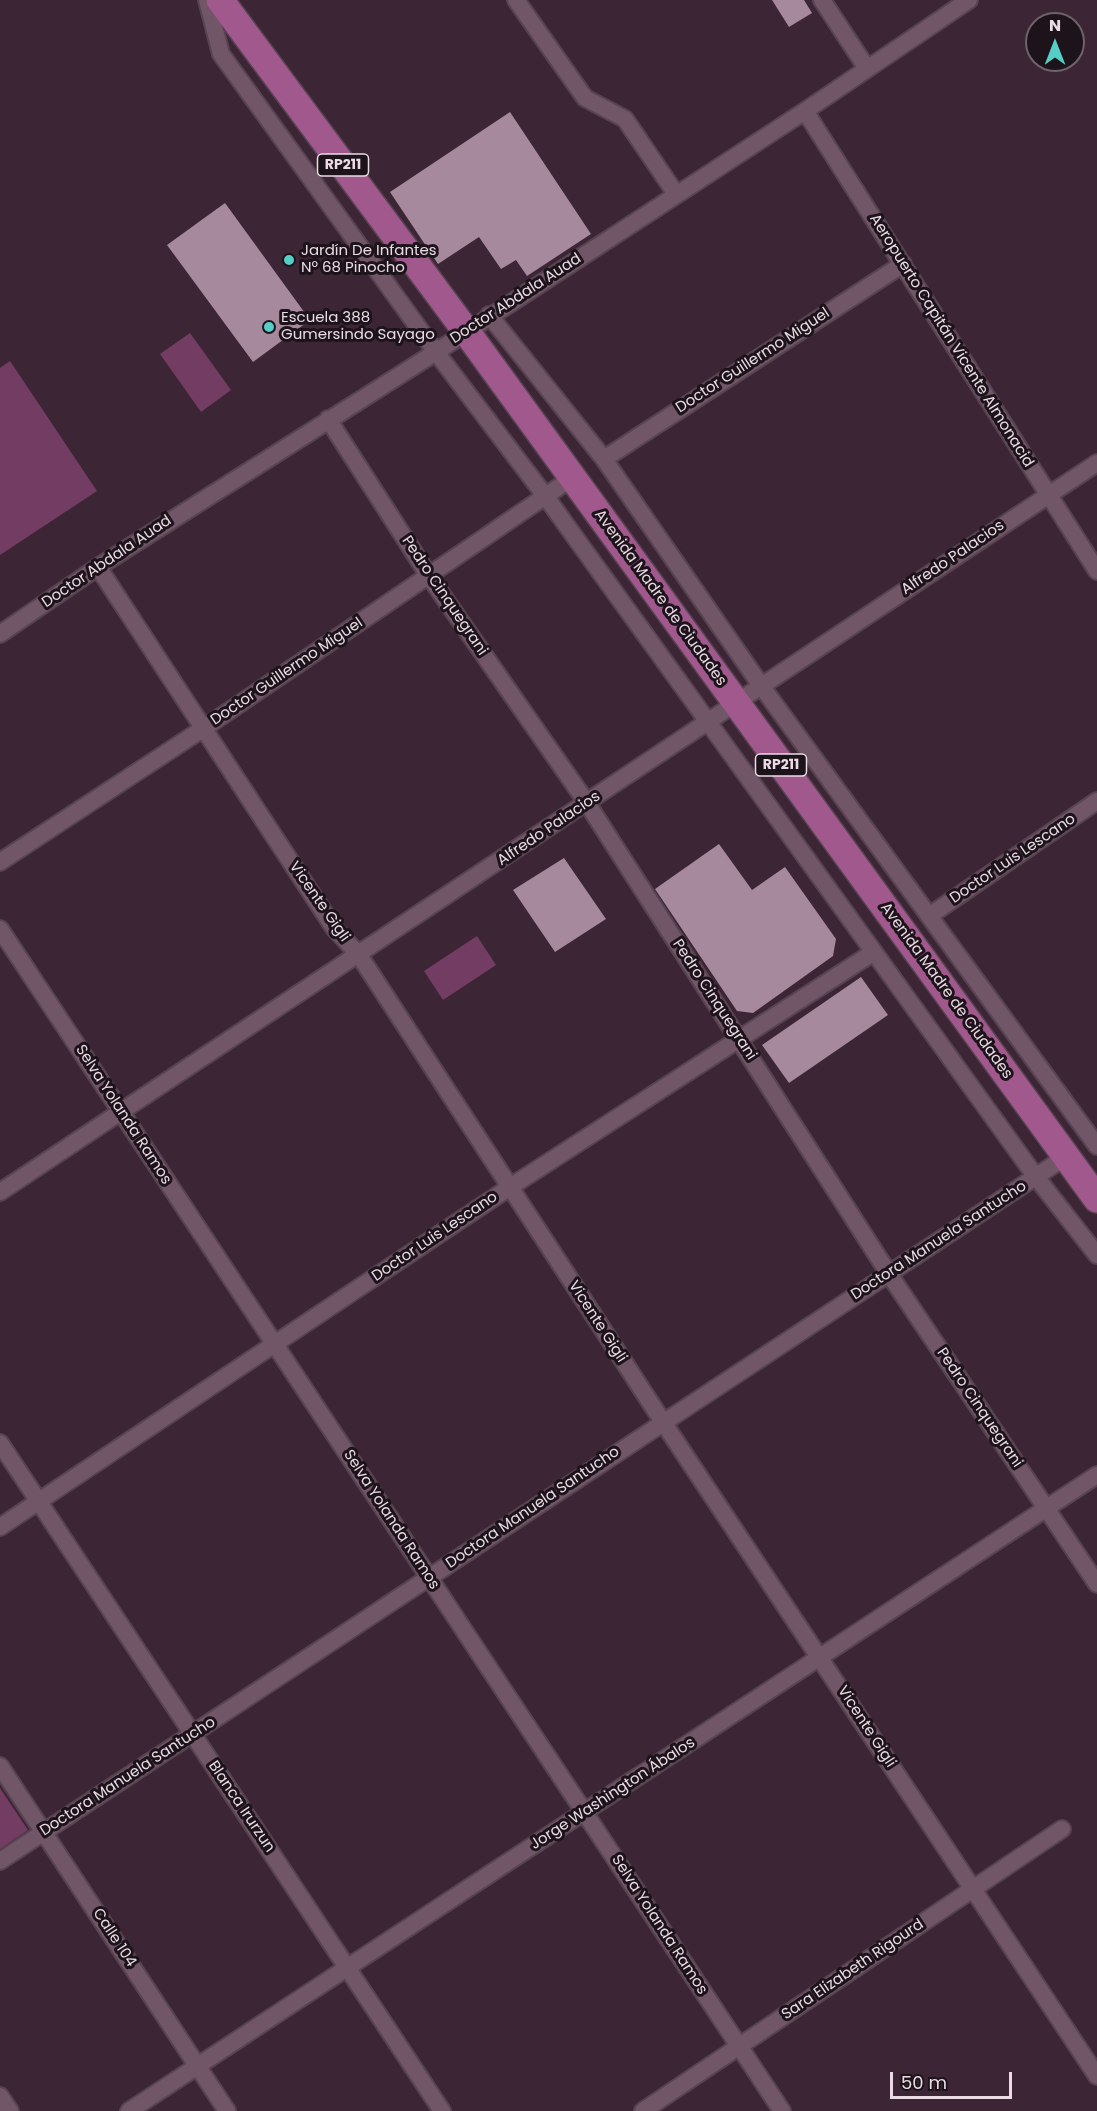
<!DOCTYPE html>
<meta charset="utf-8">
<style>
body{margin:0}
#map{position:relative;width:1097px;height:2111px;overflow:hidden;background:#3c2635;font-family:Poppins,sans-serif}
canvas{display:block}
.north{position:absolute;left:1025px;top:12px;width:60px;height:60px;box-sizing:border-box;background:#1d131a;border:2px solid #6f636b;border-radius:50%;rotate:0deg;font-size:16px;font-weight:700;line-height:24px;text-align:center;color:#eadbe5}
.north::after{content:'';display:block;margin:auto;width:21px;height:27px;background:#55cec5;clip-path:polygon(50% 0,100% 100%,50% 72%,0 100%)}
.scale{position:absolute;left:890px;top:2072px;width:122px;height:27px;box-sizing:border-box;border:3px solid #eadbe5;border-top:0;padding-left:8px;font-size:18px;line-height:21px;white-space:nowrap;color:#eadbe5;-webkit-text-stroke:4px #1d131a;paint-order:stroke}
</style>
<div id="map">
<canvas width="1097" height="2111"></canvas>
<div class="north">N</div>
<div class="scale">50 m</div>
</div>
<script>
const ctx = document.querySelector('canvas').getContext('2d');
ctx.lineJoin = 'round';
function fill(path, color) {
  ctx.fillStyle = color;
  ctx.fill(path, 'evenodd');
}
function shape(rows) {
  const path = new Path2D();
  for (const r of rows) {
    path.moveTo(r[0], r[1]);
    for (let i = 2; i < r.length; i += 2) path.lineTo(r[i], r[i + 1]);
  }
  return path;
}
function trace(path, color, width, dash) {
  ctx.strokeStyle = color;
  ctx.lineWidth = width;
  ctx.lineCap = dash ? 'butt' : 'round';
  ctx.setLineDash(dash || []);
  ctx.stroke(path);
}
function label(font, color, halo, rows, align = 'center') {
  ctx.font = font + ' Poppins,sans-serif';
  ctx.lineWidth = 6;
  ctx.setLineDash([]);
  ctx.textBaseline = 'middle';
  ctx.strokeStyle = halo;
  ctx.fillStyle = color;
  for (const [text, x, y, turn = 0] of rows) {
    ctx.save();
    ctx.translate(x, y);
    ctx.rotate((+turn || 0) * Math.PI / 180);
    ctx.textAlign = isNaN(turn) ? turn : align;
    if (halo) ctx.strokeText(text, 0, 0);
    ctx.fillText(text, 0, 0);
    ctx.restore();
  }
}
const green = shape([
 [190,333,231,390,201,412,160,354],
 [10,361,97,491,0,555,0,368],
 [477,936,496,965,443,1000,424,971],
 [0,1788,28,1830,0,1849]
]);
const building = shape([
 [772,0,804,0,812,13,789,27],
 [510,112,591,234,527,276,516,260,501,269,479,237,438,264,390,192],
 [225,203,310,320,253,362,167,245],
 [719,844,752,890,785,867,836,939,833,956,753,1013,737,1011,655,889],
 [564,858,606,919,555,952,513,890],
 [861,977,888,1015,789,1083,762,1045]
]);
const minor = shape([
 [207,0,221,54,436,352,546,497,1036,1177,1097,1255],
 [516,0,585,98,625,119,676,194],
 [822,0,866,67],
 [805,111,1097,571],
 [489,315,604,459,762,687,1097,1146],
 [328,419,429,576,587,803,889,1274,1097,1584],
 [604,459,903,264],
 [98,567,334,928,359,955,663,1422,1097,2076],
 [0,634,98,567,436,352,805,111,969,0],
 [0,862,204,728,572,478],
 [929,916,1097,801],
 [0,929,782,2111],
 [0,1192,1097,463],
 [0,1443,442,2111],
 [0,1527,510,1187,874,952],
 [0,1766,227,2111],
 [0,1861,1067,1156],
 [0,2096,10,2111],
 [129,2111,1097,1475],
 [643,2111,1062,1829]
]);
const primary = shape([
 [220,0,466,331,1097,1199]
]);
const markers = [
 [289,260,6,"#55cec5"],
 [269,327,6,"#55cec5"]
];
const shields = [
 [343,165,51],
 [781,765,51]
];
const shieldNames = [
 ["RP211",343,165],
 ["RP211",781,765]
];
const poiNames = [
 ["Jardín De Infantes",301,251],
 ["Nº 68 Pinocho",301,268],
 ["Escuela 388",281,318],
 ["Gumersindo Sayago",281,335]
];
const streetNames = [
 ["Doctor Abdala Auad",516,299,-33],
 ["Aeropuerto Capitán Vicente Almonacid",951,341,58],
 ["Doctor Guillermo Miguel",753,361,-33],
 ["Alfredo Palacios",953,558,-34],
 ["Doctor Abdala Auad",107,562,-34],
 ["Pedro Cinquegrani",444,596,56],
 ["Avenida Madre de Ciudades",660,598,54],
 ["Doctor Guillermo Miguel",287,672,-34],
 ["Alfredo Palacios",549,829,-34],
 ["Doctor Luis Lescano",1013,859,-34],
 ["Vicente Gigli",319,902,55],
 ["Avenida Madre de Ciudades",946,991,54],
 ["Pedro Cinquegrani",714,1000,57],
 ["Selva Yolanda Ramos",123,1115,57],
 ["Doctor Luis Lescano",435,1237,-34],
 ["Doctora Manuela Santucho",939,1241,-33],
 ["Vicente Gigli",597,1322,57],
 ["Pedro Cinquegrani",979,1408,56],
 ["Doctora Manuela Santucho",533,1508,-34],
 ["Selva Yolanda Ramos",391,1520,57],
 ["Vicente Gigli",866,1727,57],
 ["Doctora Manuela Santucho",128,1777,-33],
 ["Jorge Washington Ábalos",613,1794,-33],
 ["Blanca Irurzun",241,1807,56],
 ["Selva Yolanda Ramos",659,1925,57],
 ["Calle 104",114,1938,57],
 ["Sara Elizabeth Rigourd",853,1970,-34]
];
fill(green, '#733c63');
fill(building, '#a6899c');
trace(minor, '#574351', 20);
trace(primary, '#574351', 30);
trace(minor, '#705667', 16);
trace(primary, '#a1588c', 27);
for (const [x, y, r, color] of markers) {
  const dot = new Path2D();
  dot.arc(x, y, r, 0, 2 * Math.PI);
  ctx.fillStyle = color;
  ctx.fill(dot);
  trace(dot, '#1d131a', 2);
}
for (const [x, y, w] of shields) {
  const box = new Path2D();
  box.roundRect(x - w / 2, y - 11, w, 22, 4.5);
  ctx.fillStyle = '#1d131a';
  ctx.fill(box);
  trace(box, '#eadbe5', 1.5);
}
label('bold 14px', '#eadbe5', null, shieldNames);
label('15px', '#eadbe5', '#1d131a', poiNames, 'left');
label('15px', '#eadbe5', '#1d131a', streetNames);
</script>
